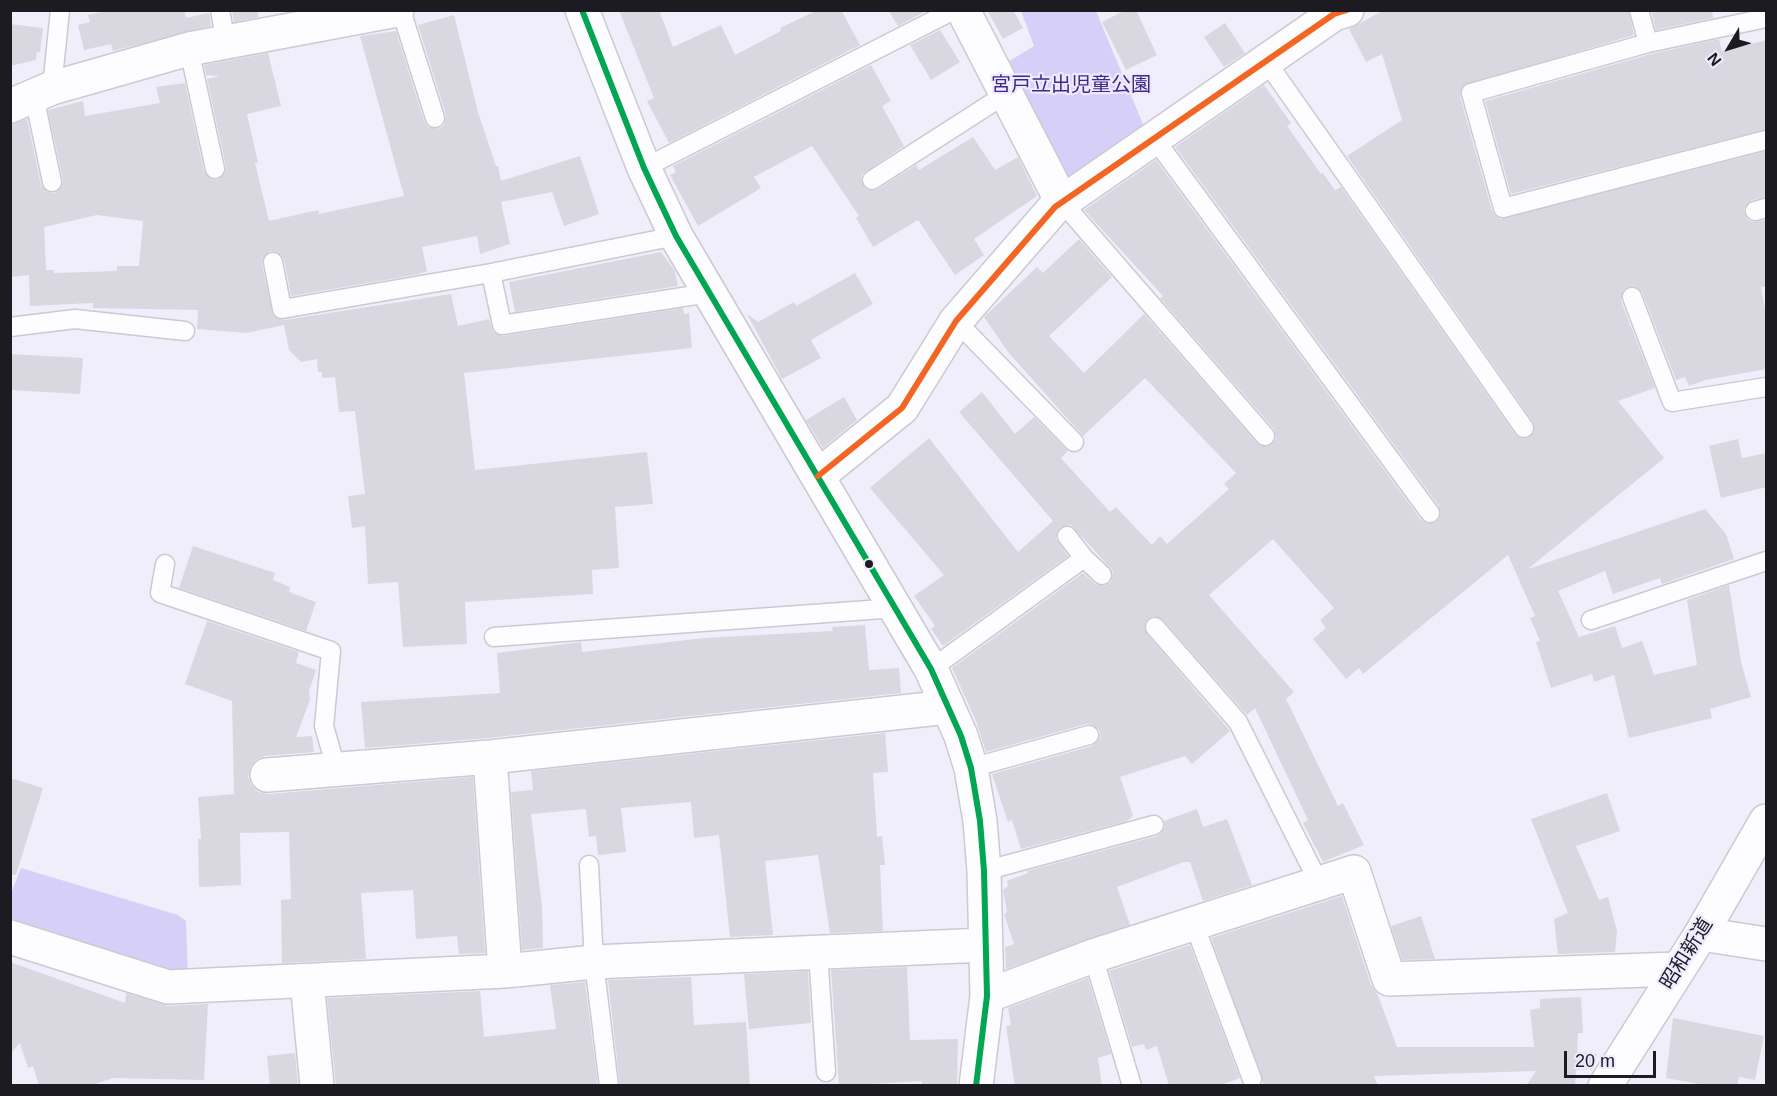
<!DOCTYPE html>
<meta charset="utf-8">
<style>
body{margin:0}
#map{position:relative;width:1777px;height:1096px;overflow:hidden;background:#f0eefa;font-family:Helvetica,sans-serif}
canvas{display:block}
.frame{position:absolute;inset:0;border:12px solid #1c1b22;pointer-events:none}
.north{position:absolute;left:1699px;top:18px;width:60px;height:60px;-webkit-text-stroke:4px #eceafe;paint-order:stroke;rotate:232deg;font-size:16px;font-weight:700;line-height:24px;text-align:center;color:#1c1b22}
.north::after{content:'';display:block;margin:auto;width:21px;height:27px;background:#1c1b22;clip-path:polygon(50% 0,100% 100%,50% 72%,0 100%)}
.scale{position:absolute;left:1564px;top:1051px;width:92px;height:27px;box-sizing:border-box;border:3px solid #1c1b22;border-top:0;padding-left:8px;font-size:18px;line-height:21px;white-space:nowrap;color:#1c1b22;-webkit-text-stroke:4px #eceafe;paint-order:stroke}
</style>
<div id="map">
<canvas width="1777" height="1096"></canvas>
<div class="frame"></div>
<div class="north">N</div>
<div class="scale">20 m</div>
</div>
<script>
const ctx = document.querySelector('canvas').getContext('2d');
ctx.lineJoin = 'round';
function fill(path, color) {
  ctx.fillStyle = color;
  ctx.fill(path, 'evenodd');
}
function shape(rows) {
  const path = new Path2D();
  for (const r of rows) {
    path.moveTo(r[0], r[1]);
    for (let i = 2; i < r.length; i += 2) path.lineTo(r[i], r[i + 1]);
  }
  return path;
}
function trace(path, color, width, dash) {
  ctx.strokeStyle = color;
  ctx.lineWidth = width;
  ctx.lineCap = dash ? 'butt' : 'round';
  ctx.setLineDash(dash || []);
  ctx.stroke(path);
}
function label(font, color, halo, rows, align = 'center') {
  ctx.font = font + ' Helvetica,"Noto Sans JP",sans-serif';
  ctx.lineWidth = 4.5;
  ctx.setLineDash([]);
  ctx.textBaseline = 'middle';
  ctx.strokeStyle = halo;
  ctx.fillStyle = color;
  for (const [text, x, y, turn = 0] of rows) {
    ctx.save();
    ctx.translate(x, y);
    ctx.rotate((+turn || 0) * Math.PI / 180);
    ctx.textAlign = isNaN(turn) ? turn : align;
    if (halo) ctx.strokeText(text, 0, 0);
    ctx.fillText(text, 0, 0);
    ctx.restore();
  }
}
const green = shape([
 [1021,11,1096,11,1145,129,1067,187,1003,65,1034,46],
 [21,868,178,915,186,921,188,976,11,932,10,896]
]);
const building = shape([
 [111,10,184,10,186,18,209,13,211,26,113,51,111,44,84,50,78,25,90,22,88,15],
 [232,10,257,10,259,17,234,22],
 [619,10,659,10,673,47,721,25,735,55,781,31,780,28,818,10,841,10,860,45,669,143,647,101,654,98],
 [888,10,928,10,898,26],
 [987,10,1013,10,1023,28,1003,39],
 [1126,10,1136,10,1157,55,1126,70,1102,22],
 [1384,10,1628,10,1634,35,1463,86,1460,96,1492,211,1500,219,1767,151,1767,197,1752,200,1744,209,1747,219,1752,222,1767,220,1767,286,1761,287,1767,320,1767,369,1705,380,1689,386,1685,377,1676,380,1642,292,1633,286,1624,290,1621,301,1655,388,1618,401,1664,458,1528,569,1705,509,1726,534,1734,559,1662,584,1660,578,1613,594,1605,571,1558,591,1579,637,1615,626,1622,648,1642,641,1654,675,1697,665,1687,600,1729,585,1741,662,1751,697,1710,709,1712,718,1629,738,1614,675,1594,682,1592,674,1551,688,1536,642,1540,641,1530,618,1535,616,1508,555,1363,674,1359,668,1346,679,1313,639,1326,628,1320,620,1334,608,1273,539,1209,595,1294,692,1286,699,1338,806,1343,803,1364,845,1323,862,1303,823,1308,820,1255,708,1247,715,1163,620,1153,616,1145,623,1147,634,1230,731,1192,764,1185,756,1120,777,1133,816,1127,821,1021,849,1012,820,1008,822,992,774,1092,746,1100,738,1100,731,1092,724,1086,724,986,752,976,721,952,668,1083,573,1095,584,1105,586,1111,582,1113,571,1075,529,1071,525,1061,527,1056,538,1068,556,943,646,931,629,935,626,914,596,944,575,870,488,929,438,1018,552,1053,521,959,412,982,392,1015,434,1034,417,1068,451,1061,458,1110,512,1116,507,1152,545,1160,536,1167,544,1229,489,1224,484,1236,473,1145,378,1083,436,1008,352,984,317,1037,267,1043,273,1079,239,1112,277,1049,336,1084,373,1144,314,1257,443,1268,447,1276,439,1274,429,1160,298,1163,296,1084,210,1156,160,1421,520,1426,523,1436,522,1440,517,1439,506,1175,147,1264,85,1291,123,1287,126,1321,174,1323,173,1335,190,1341,187,1515,434,1526,439,1534,432,1533,422,1347,156,1402,120,1382,54,1366,62,1349,29],
 [1651,10,1712,10,1713,18,1656,30],
 [454,15,478,112,496,166,498,166,501,181,580,156,599,214,564,226,552,192,501,202,510,244,480,254,477,236,422,247,427,271,420,274,291,296,284,259,277,252,270,251,263,258,262,264,273,316,284,320,451,294,458,326,489,319,493,332,503,336,683,308,684,314,689,313,692,348,464,373,475,470,647,452,653,504,615,507,619,568,592,570,593,594,465,602,467,644,403,647,398,582,368,584,365,526,352,528,348,496,365,494,355,411,339,412,335,377,322,378,322,372,318,372,317,359,301,362,289,350,284,325,246,333,197,329,198,310,93,308,93,303,30,306,29,275,10,277,10,124,27,119,41,185,48,192,55,193,62,186,63,180,48,110,83,101,85,116,160,103,156,87,185,83,204,171,211,179,218,180,225,173,226,167,207,79,219,76,206,75,204,65,268,53,281,106,247,114,258,163,255,163,269,221,318,210,319,214,404,196,360,36,396,31,424,121,428,127,438,129,444,125,446,115,418,25],
 [97,215,143,221,139,266,117,266,117,271,54,273,54,270,46,270,44,227],
 [1225,23,1245,53,1224,67,1204,37],
 [10,24,43,28,40,52,37,52,36,60,10,66],
 [940,30,960,62,931,80,910,45],
 [1719,39,1722,51,1767,40,1767,129,1511,194,1485,101,1651,54],
 [871,65,891,101,882,106,904,146,862,174,861,181,866,190,878,189,916,165,919,170,973,137,995,170,1018,157,1037,196,974,239,984,255,955,275,918,220,873,247,856,218,859,216,812,146,754,177,761,188,698,226,670,175,676,172,673,166],
 [661,252,675,271,678,286,515,312,509,282],
 [855,273,873,304,811,340,821,358,782,379,747,314,758,322,794,302,796,306],
 [10,354,83,358,80,394,10,390],
 [844,397,857,420,823,448,806,420],
 [1738,439,1742,458,1767,453,1767,487,1721,498,1709,446],
 [193,546,275,573,273,580,290,587,289,592,316,602,306,631,179,588],
 [207,621,299,652,296,663,316,670,309,691,310,700,296,737,312,736,314,752,265,756,256,760,250,768,248,777,251,785,258,792,269,794,473,777,485,953,459,954,457,936,416,939,413,890,361,893,366,959,282,963,281,900,291,899,289,832,240,833,241,885,199,887,198,839,201,839,198,797,234,794,232,701,185,684],
 [865,625,869,670,899,668,901,693,488,738,365,748,361,702,500,693,497,653,581,642,582,652,704,638,833,631,832,627],
 [885,733,888,772,873,773,877,837,882,836,885,865,880,865,883,931,830,933,818,855,765,861,773,935,730,937,719,835,694,838,691,802,621,808,626,852,598,855,596,836,589,837,586,809,531,814,542,907,543,948,522,950,511,792,533,790,531,771],
 [10,778,43,788,16,875,10,874],
 [1607,793,1620,831,1576,846,1599,900,1608,897,1617,931,1615,952,1558,954,1554,919,1568,913,1531,819],
 [1197,809,1203,827,1227,819,1252,885,1203,901,1190,862,1184,862,1117,887,1130,925,1006,969,1005,947,1014,944,1004,914,1007,912,1003,890,1008,886,1007,881,1028,873,1027,871,1157,836,1165,828,1164,821],
 [1342,896,1371,985,1377,993,1397,1047,1534,1047,1530,1010,1540,1008,1540,999,1581,997,1583,1033,1578,1033,1577,1052,1597,1054,1593,1069,1576,1070,1575,1086,1526,1086,1536,1071,1374,1076,1378,1086,1264,1086,1211,938],
 [1421,916,1435,959,1402,960,1391,926],
 [1190,945,1240,1078,1219,1086,1169,1086,1157,1046,1146,1050,1144,1044,1132,1047,1109,971],
 [10,962,125,1003,126,993,168,1006,208,1004,204,1080,113,1078,89,1086,39,1086,33,1066,28,1068,20,1043,10,1054],
 [907,967,910,1040,958,1039,957,1085,922,1086,922,1081,839,1086,831,970],
 [808,971,811,1023,749,1029,744,974],
 [691,977,694,1025,746,1022,750,1086,620,1086,608,980],
 [1088,978,1111,1054,1098,1058,1102,1086,1015,1086,1006,1026,1011,1025,1008,1008],
 [585,982,598,1086,336,1086,327,998,480,991,484,1037,556,1029,550,985],
 [1673,1018,1764,1036,1755,1080,1739,1077,1737,1086,1709,1086,1666,1078],
 [295,1053,298,1086,270,1086,267,1056]
]);
const service = shape([
 [220,10,226,43],
 [401,10,435,118],
 [1639,10,1648,43],
 [1766,18,1648,43,1471,93,1503,208,1766,140],
 [189,49,215,169],
 [1266,61,1524,428],
 [52,88,60,10],
 [34,96,52,182],
 [1154,138,1430,513],
 [644,168,954,10],
 [872,180,1006,94],
 [1062,202,1265,436],
 [1755,211,1766,208],
 [273,262,282,309,491,273,676,236],
 [491,273,502,325,709,293],
 [1632,297,1672,402,1766,387],
 [956,321,1074,442],
 [10,327,75,319,185,331],
 [1084,558,1102,575],
 [165,564,160,593,331,651,324,726,336,768],
 [1591,620,1766,561],
 [1155,627,1238,722,1319,883],
 [494,637,896,608],
 [931,669,1084,558,1067,536],
 [971,768,1089,735],
 [589,865,594,962,609,1086],
 [984,871,1154,825],
 [1194,924,1252,1079],
 [818,952,826,1072],
 [1093,956,1132,1086]
]);
const minor = shape([
 [582,10,644,168,676,236,931,669,961,736,971,768,980,821,984,871,987,996,976,1086],
 [963,10,1062,202],
 [10,106,52,88,189,49,397,10],
 [818,476,902,408,956,321,1055,207,1334,14,1347,10],
 [490,757,505,971],
 [267,775,490,757,948,707],
 [1701,934,1766,944],
 [10,937,168,987,505,971,594,962,985,945],
 [307,981,317,1086],
 [987,996,1093,956,1354,872,1389,979,1677,969]
]);
const secondary = shape([
 [1605,1086,1701,934,1766,821]
]);
const bus1 = shape([
 [582,10,644,168,676,236,931,669,961,736,971,768,980,821,984,871,987,996,976,1086]
]);
const bus2 = shape([
 [818,476,902,408,956,321,1055,207,1334,14,1347,10]
]);
const markers = [
 [869,564,5,"#1c1b22"]
];
const parkNames = [
 ["宮戸立出児童公園",1071,85]
];
const streetNames = [
 ["昭和新道",1687,954,-58]
];
fill(green, '#d6d0f9');
fill(building, '#d9d8e1');
trace(service, '#cbcad3', 21);
trace(minor, '#cbcad3', 36);
trace(secondary, '#cbcad3', 36);
trace(service, '#fdfcfe', 18);
trace(minor, '#fdfcfe', 33);
trace(secondary, '#fdfcfe', 33);
trace(bus1, '#00a651', 6);
trace(bus2, '#f26522', 6);
for (const [x, y, r, color] of markers) {
  const dot = new Path2D();
  dot.arc(x, y, r, 0, 2 * Math.PI);
  ctx.fillStyle = color;
  ctx.fill(dot);
  trace(dot, '#eceafe', 2);
}
label('20px', '#432786', '#eceafe', parkNames);
label('20px', '#1c1b22', '#eceafe', streetNames);
</script>
